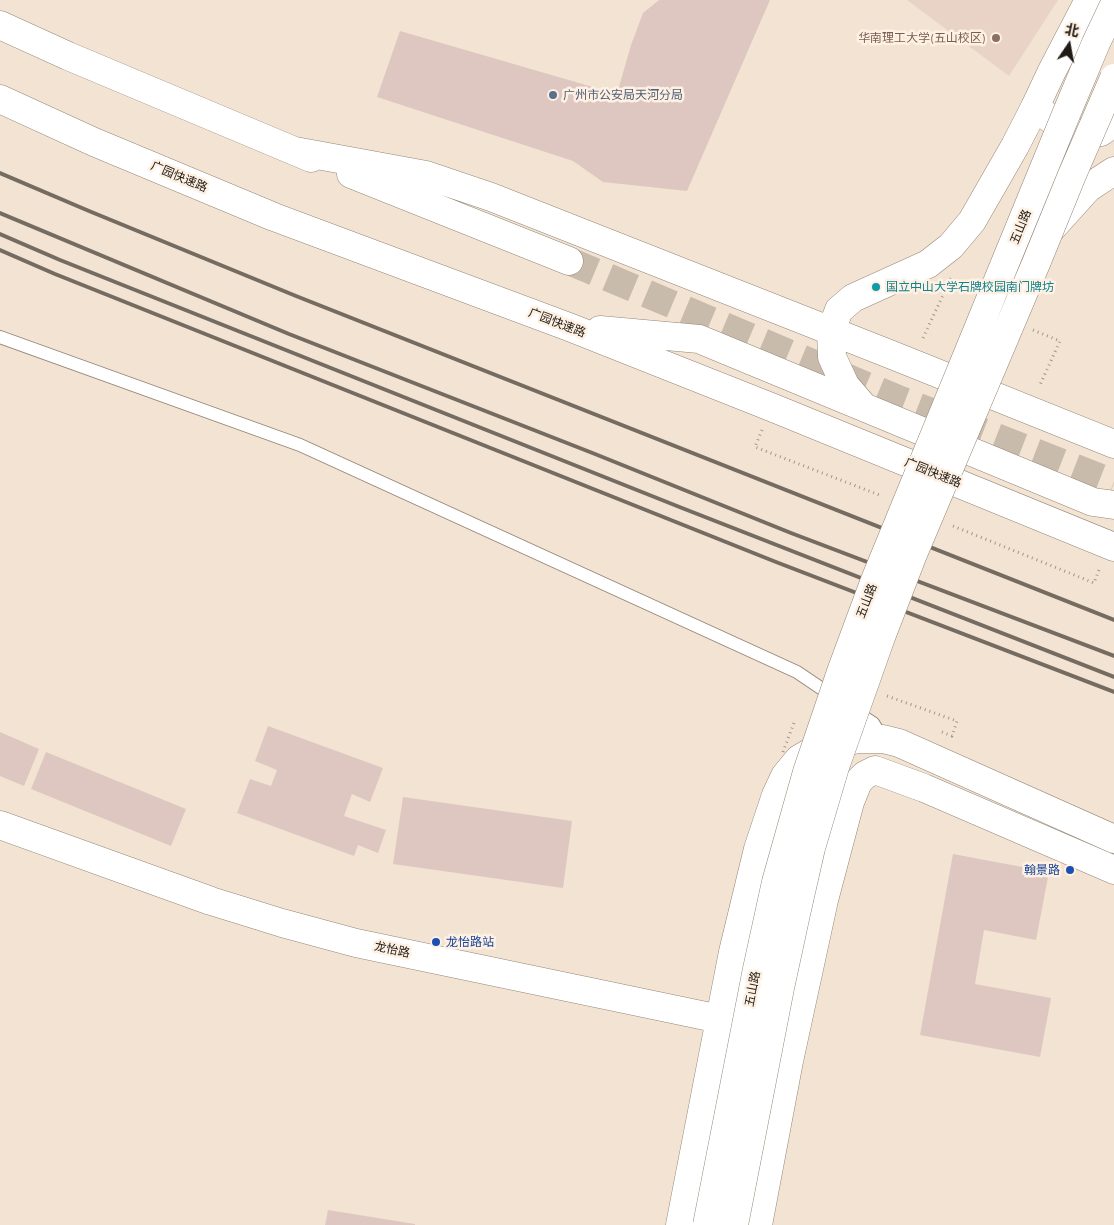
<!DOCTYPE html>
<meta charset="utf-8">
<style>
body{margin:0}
#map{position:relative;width:1114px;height:1225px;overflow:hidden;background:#f3e3d2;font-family:Montserrat,"Noto Sans SC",sans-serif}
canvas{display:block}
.north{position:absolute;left:1044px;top:20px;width:50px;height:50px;-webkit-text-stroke:4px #fef1e3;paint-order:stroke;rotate:12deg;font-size:14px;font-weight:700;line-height:20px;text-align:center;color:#201b15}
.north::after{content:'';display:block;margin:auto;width:18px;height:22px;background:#201b15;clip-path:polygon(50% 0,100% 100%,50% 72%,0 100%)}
</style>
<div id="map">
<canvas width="1114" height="1225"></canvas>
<div class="north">北</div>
</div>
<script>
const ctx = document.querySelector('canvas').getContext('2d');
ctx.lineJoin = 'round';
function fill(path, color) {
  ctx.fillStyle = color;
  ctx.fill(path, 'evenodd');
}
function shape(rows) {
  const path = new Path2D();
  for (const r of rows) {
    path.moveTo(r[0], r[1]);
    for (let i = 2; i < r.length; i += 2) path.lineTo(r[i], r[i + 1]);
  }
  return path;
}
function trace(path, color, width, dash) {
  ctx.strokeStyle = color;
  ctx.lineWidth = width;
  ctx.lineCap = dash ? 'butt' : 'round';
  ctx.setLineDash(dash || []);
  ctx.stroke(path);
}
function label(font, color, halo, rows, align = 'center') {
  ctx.font = font + ' Montserrat,"Noto Sans SC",sans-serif';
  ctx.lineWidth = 5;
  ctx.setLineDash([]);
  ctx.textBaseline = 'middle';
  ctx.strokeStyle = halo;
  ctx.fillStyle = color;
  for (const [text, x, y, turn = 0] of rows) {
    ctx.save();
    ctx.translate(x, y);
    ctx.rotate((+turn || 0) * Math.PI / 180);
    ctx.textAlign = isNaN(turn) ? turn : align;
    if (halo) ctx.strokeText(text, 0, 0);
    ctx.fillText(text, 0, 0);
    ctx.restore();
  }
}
const education = shape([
 [907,0,1058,0,1009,76]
]);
const building = shape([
 [659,0,770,0,687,191,603,182,573,161,377,97,400,31,617,94,631,45,643,13],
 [268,726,383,768,370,802,352,794,344,816,386,830,378,853,358,845,354,856,237,813,250,779,271,786,277,770,255,761],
 [0,732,39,749,24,786,0,776],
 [46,752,186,809,171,846,31,789],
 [403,797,572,821,563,888,393,864],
 [953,854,1049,872,1036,940,984,930,975,984,1051,998,1040,1057,920,1035],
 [328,1210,415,1224,415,1225,325,1225]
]);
const trunkTunnel = shape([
 [569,261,898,399,1114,483]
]);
const path = shape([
 [1033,330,1060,341,1039,387],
 [923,338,951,278,969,287],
 [762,430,755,447,882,496],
 [953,526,1094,583,1100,567],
 [887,696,957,721,952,736,942,732]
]);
const service = shape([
 [0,337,300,445,797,672,834,697],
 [853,710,873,723,883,739]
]);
const tertiary = shape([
 [0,825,211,901,282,923,356,943,720,1019,795,1032],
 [680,1225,720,1019,733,952,758,849,776,795,785,776,799,759,821,746,859,739,883,739,899,743,1114,839],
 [758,1225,789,1061,824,900,850,802,858,782,865,775,875,770,924,788,1114,870]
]);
const secondary = shape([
 [1089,0,1052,71,1035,107,1060,126,1081,134,1101,132,1114,122]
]);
const trunk = shape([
 [0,25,68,56,311,158],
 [0,99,94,142,274,217,569,327,771,407,1114,547],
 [295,151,426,175,491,197,892,355,1114,444],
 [351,174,569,261],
 [1051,229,1088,188,1114,171],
 [600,330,699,339,1093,502,1114,505],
 [863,406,845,385,832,357,831,331,839,310,853,298,928,264,951,246,972,221,1015,146,1035,107]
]);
const rail = shape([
 [0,173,89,211,296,296,1114,620],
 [0,213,289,334,595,454,791,533,1114,656],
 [0,234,60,260,682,508,1114,677],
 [0,250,55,274,776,562,1114,692]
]);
const pathBridge = shape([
 [783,752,795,720]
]);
const secondaryBridge = shape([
 [707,1225,757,969,776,882,807,772,842,669,875,580,1067,112,1096,43,1114,5],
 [734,1225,780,988,796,914,811,848,835,767,881,637,913,554,1037,261,1072,175,1114,78]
]);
const markers = [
 [996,38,5,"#8d6e63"],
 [553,95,5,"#5c6f8a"],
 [876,287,5,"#0f9aa8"],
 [1070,870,5,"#1a4fb4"],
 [436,942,5,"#1a4fb4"]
];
const educationNames = [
 ["华南理工大学(五山校区)",986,38]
];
const serviceNames = [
 ["广州市公安局天河分局",563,95]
];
const streetNames = [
 ["广园快速路",179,177,23],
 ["五山路",1021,227,-68],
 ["广园快速路",557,323,21],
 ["广园快速路",933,473,22],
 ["五山路",867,601,-69],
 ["龙怡路",392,950,12],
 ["五山路",753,989,-79]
];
const cultureNames = [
 ["国立中山大学石牌校园南门牌坊",886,287]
];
const transitNames = [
 ["翰景路",1060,870],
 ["龙怡路站",446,942,"left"]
];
fill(education, '#e9d3c7');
fill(building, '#dfc7c1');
trace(trunkTunnel, '#c9bbac', 28, [28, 14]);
trace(service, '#958777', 14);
trace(tertiary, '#958777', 29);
trace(secondary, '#958777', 29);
trace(trunk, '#958777', 29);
trace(path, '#a29689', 3, [1, 4]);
trace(service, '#fff', 12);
trace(tertiary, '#fff', 28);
trace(secondary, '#fff', 28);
trace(trunk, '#fff', 28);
trace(rail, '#746b61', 4);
trace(secondaryBridge, '#958777', 29, []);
trace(pathBridge, '#a29689', 3, [1, 4]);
trace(secondaryBridge, '#fff', 28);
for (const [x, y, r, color] of markers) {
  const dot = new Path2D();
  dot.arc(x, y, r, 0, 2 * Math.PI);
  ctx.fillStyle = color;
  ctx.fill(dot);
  trace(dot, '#fef1e3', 2);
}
label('12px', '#785e54', '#fef1e3', educationNames, 'right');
label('12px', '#4e5e75', '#fef1e3', serviceNames, 'left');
label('12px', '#201b15', '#fef1e3', streetNames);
label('12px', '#0d838f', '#fef1e3', cultureNames, 'left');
label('12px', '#164399', '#fef1e3', transitNames, 'right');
</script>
